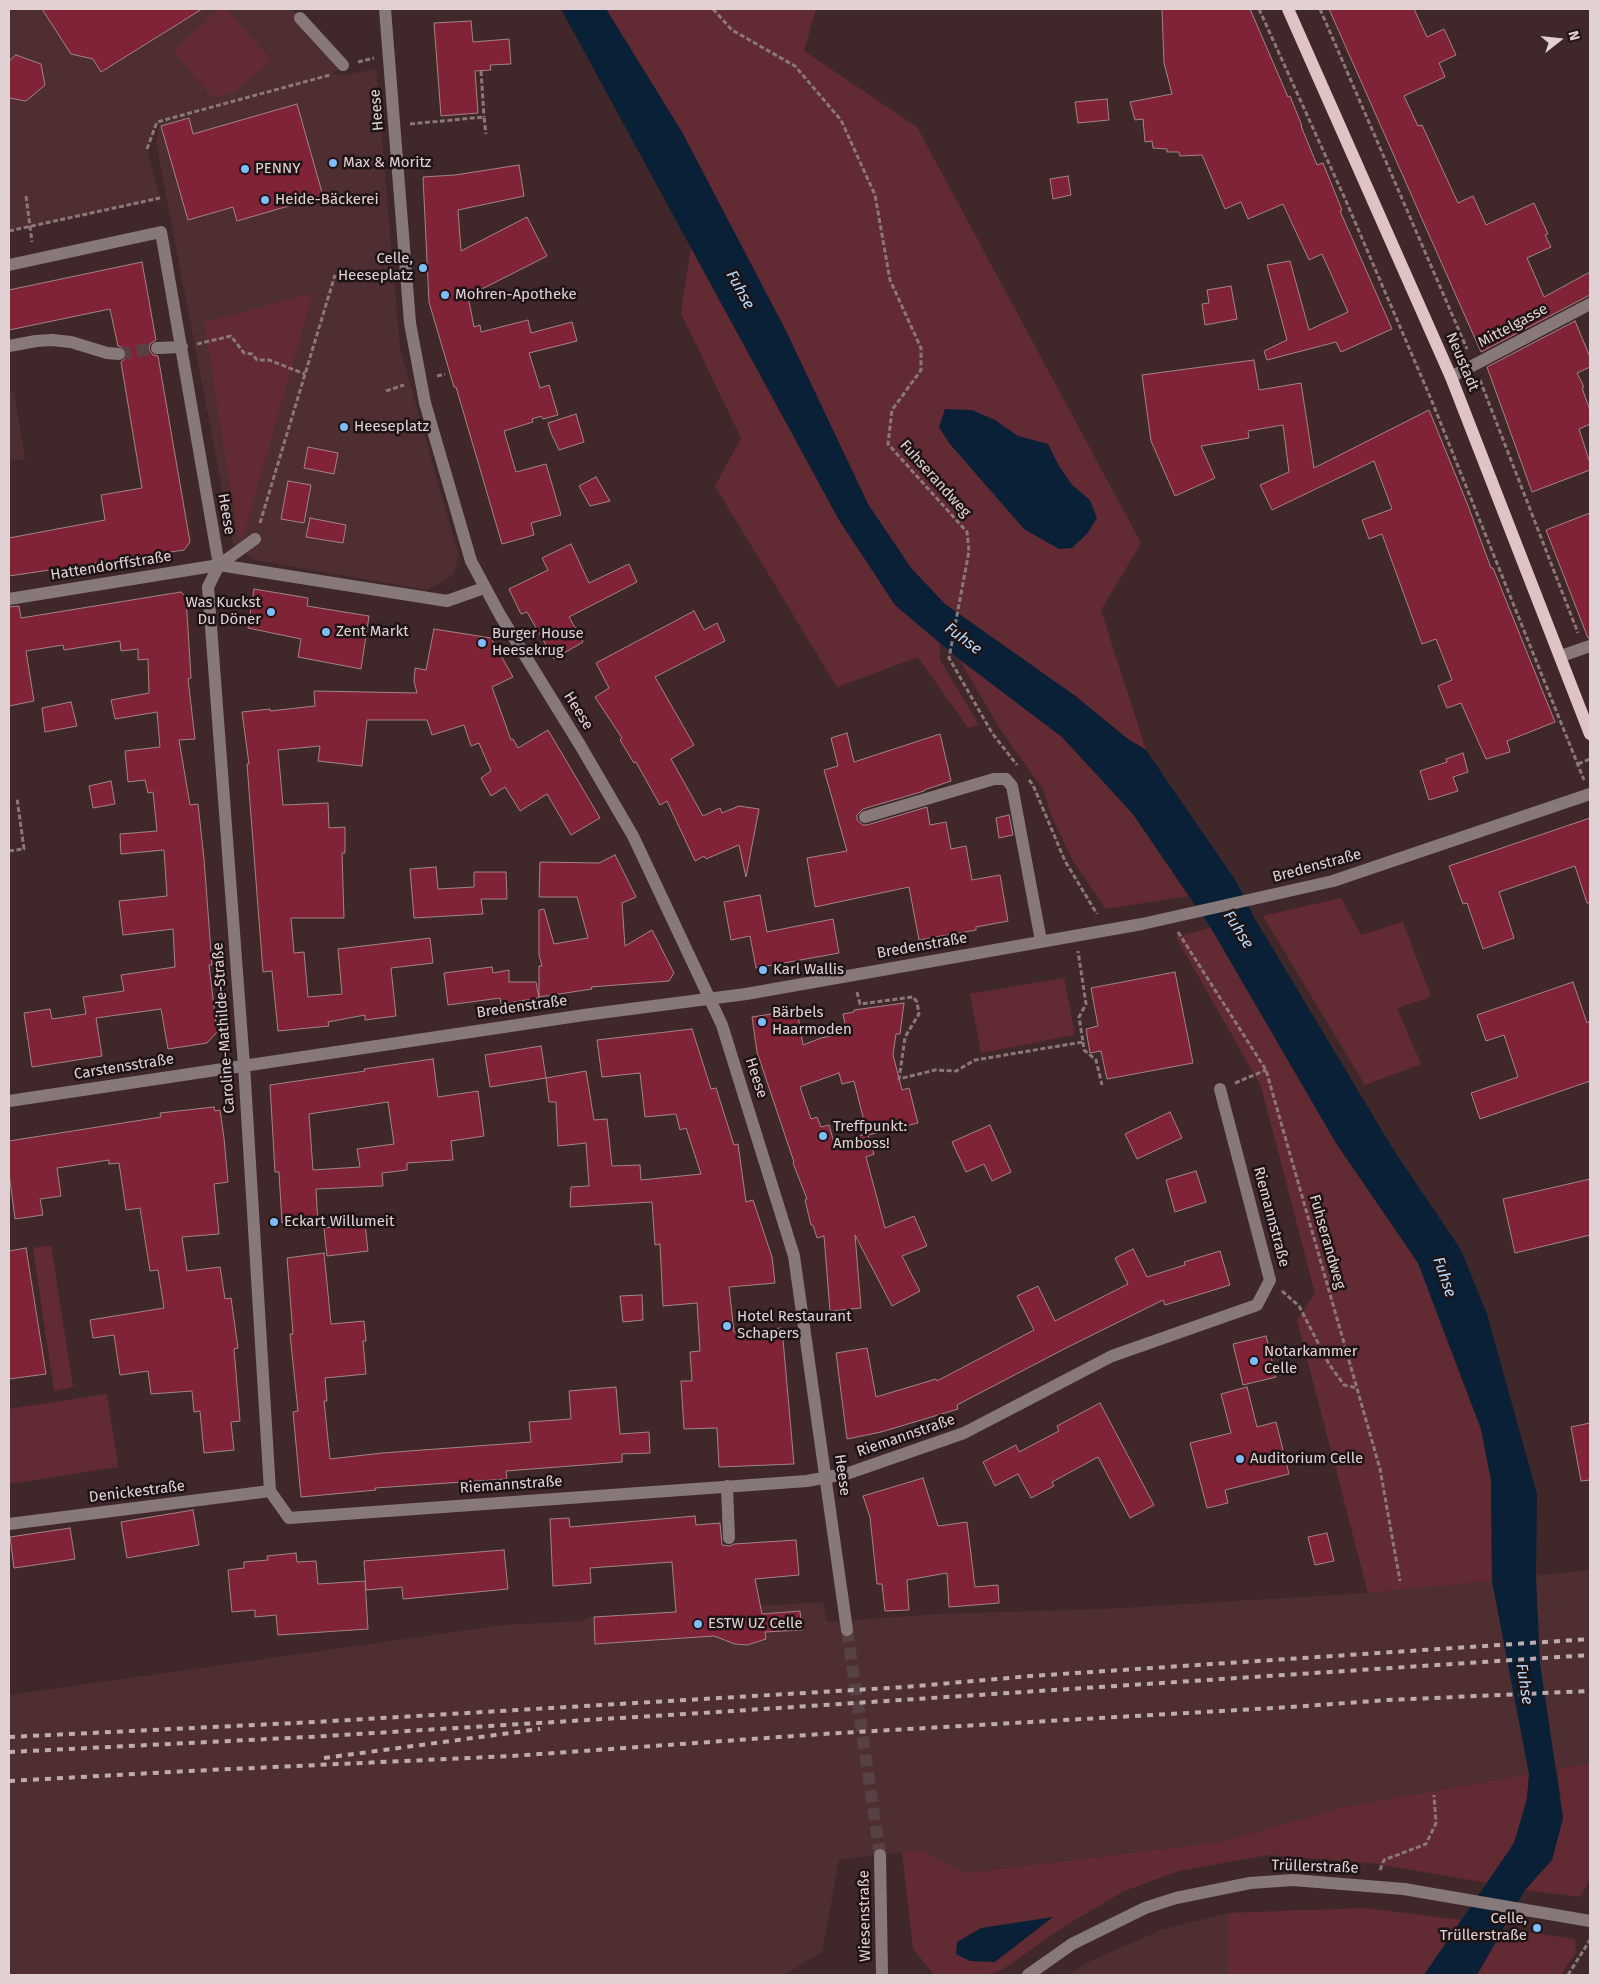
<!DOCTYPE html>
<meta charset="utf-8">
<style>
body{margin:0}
#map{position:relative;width:1599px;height:1984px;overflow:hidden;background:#40282a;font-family:"Fira Sans",sans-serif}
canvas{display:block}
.frame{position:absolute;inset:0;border:10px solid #e2d1d2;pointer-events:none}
.north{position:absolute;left:1534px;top:15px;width:50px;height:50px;-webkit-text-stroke:4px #1f1415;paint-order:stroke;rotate:74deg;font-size:14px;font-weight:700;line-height:20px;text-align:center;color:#e2d1d2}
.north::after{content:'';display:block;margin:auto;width:18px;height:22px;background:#e2d1d2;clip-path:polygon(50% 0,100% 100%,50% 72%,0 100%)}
</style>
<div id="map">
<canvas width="1599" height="1984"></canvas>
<div class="frame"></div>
<div class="north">N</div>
</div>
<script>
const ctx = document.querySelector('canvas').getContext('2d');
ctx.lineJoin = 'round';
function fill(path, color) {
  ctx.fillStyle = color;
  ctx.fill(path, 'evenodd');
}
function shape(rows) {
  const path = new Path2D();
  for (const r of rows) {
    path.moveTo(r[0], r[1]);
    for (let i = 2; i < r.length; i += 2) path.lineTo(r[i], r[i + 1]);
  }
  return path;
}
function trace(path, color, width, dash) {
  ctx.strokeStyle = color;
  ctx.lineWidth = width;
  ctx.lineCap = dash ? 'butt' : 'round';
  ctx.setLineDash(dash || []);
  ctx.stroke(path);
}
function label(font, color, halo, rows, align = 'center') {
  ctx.font = font + ' "Fira Sans",sans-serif';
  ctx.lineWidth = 5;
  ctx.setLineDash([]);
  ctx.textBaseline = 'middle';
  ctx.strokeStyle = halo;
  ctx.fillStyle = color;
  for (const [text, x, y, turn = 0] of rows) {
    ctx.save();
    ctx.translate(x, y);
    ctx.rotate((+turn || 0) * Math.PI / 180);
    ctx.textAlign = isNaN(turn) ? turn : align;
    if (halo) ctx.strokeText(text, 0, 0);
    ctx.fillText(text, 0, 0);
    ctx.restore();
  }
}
const built = shape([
 [9,9,292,9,343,65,332,75,157,122,147,149,160,198,9,231],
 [376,69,400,349,459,556,453,575,427,590,255,560,233,545,156,143,160,123,338,74,339,76],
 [14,392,25,459,9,461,9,393],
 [1590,1570,1590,1763,1339,1808,1220,1842,967,1873,920,1850,839,1860,822,1952,784,1975,9,1975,9,1695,504,1625,582,1621,589,1617,823,1602,827,1622,937,1614,1104,1609,1368,1593],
 [1228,1913,1228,1975,1069,1975,1086,1963,1161,1930]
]);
const green = shape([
 [219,9,226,9,272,60,233,93,213,98,173,51],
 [606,9,816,9,804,51,917,127,1141,543,1101,610,1146,750,1128,739,1074,695,945,604,911,568,868,504,786,331,682,132],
 [691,247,839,520,895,605,940,644,940,660,979,725,968,728,918,657,837,687,715,486,741,438,681,313],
 [313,293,244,534,243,538,238,536,204,322],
 [959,659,1062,737,1133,814,1188,896,1106,909,1073,861,1052,817,1043,789,1002,732],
 [1341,898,1361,935,1403,922,1431,997,1397,1008,1421,1064,1365,1085,1263,916],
 [1211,928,1336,1143,1418,1263,1481,1429,1491,1480,1492,1581,1368,1593,1297,1320,1315,1293,1261,1086,1176,937],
 [1064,978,1075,1035,981,1053,970,994],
 [51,1245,73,1387,54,1391,33,1248],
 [107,1394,118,1467,9,1484,9,1409],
 [1590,1763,1590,1879,1580,1897,1525,1890,1552,1860,1563,1818,1557,1769],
 [1529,1774,1527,1799,1514,1843,1488,1883,1371,1863,1268,1855,1179,1871,1124,1891,1063,1927,1002,1970,985,1975,933,1974,913,1948,902,1852,920,1850,967,1873,1220,1842,1339,1808],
 [1364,1908,1461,1920,1424,1975,1228,1975,1228,1913],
 [1504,1929,1575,1939,1576,1953,1561,1975,1477,1975]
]);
const water = shape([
 [561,9,606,9,682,132,786,331,868,504,911,568,945,604,1074,695,1128,739,1146,750,1236,881,1255,919,1393,1149,1461,1250,1487,1314,1537,1494,1536,1576,1540,1663,1563,1818,1552,1860,1525,1890,1477,1975,1424,1975,1514,1843,1527,1799,1529,1774,1492,1581,1491,1480,1481,1429,1418,1263,1336,1143,1211,928,1133,814,1062,737,959,659,895,605,839,520],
 [945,409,972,410,995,420,1018,436,1048,444,1059,466,1072,485,1090,500,1097,518,1087,534,1072,548,1059,549,1024,529,949,443,939,427],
 [1053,1917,995,1962,970,1961,956,1954,957,1942,981,1928]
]);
const building = shape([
 [42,9,202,9,101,72,93,59,71,54,42,9],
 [1162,9,1250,9,1288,97,1290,96,1302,126,1301,126,1317,165,1323,163,1342,210,1340,211,1392,329,1341,352,1336,342,1267,360,1264,351,1287,340,1267,265,1290,261,1309,330,1348,312,1322,254,1309,260,1283,204,1248,219,1241,202,1225,209,1202,155,1180,156,1179,152,1167,152,1167,149,1153,148,1152,141,1145,142,1143,119,1135,120,1130,102,1172,94,1164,63,1162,9],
 [1329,9,1414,9,1427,37,1444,29,1456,55,1439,63,1445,77,1404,96,1418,126,1422,125,1458,203,1473,196,1486,225,1534,203,1548,234,1545,235,1551,247,1527,258,1544,297,1590,272,1590,295,1481,352,1329,9],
 [471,21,473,42,509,39,511,64,490,65,491,70,475,71,478,113,441,116,434,23,471,21],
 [16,55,41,64,45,85,26,101,9,98,9,61,16,55],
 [1107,99,1109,120,1078,123,1075,102,1107,99],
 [297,104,323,196,237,221,233,207,188,220,161,126,189,118,193,134,297,104],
 [519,165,524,196,458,210,461,251,527,217,547,256,468,296,474,327,480,325,481,332,528,320,531,333,572,322,577,341,529,353,540,388,549,385,558,415,543,419,541,416,532,419,533,422,504,431,516,472,546,464,561,515,531,523,534,535,502,544,456,387,454,387,429,302,423,177,455,175,519,165],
 [1068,176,1071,195,1053,199,1050,179,1068,176],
 [142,262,156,340,150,344,149,349,153,355,158,356,190,542,184,550,9,576,9,538,105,520,101,495,142,488,121,362,125,359,127,354,124,348,118,346,110,309,9,330,9,290,142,262],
 [1231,286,1237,319,1205,325,1202,304,1209,303,1207,290,1231,286],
 [1575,321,1590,357,1590,367,1577,373,1584,387,1582,388,1590,410,1590,424,1579,429,1590,463,1590,470,1532,492,1487,367,1575,321],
 [1254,360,1259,390,1301,383,1314,468,1429,410,1467,503,1491,568,1493,568,1555,722,1507,741,1510,752,1486,759,1461,703,1447,708,1438,686,1452,680,1436,639,1422,644,1382,534,1369,539,1362,520,1392,509,1374,461,1272,510,1260,485,1289,472,1283,425,1248,431,1249,438,1201,446,1215,478,1175,496,1151,441,1142,375,1254,360],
 [576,414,584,442,559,450,551,433,548,423,576,414],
 [308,447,338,453,334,474,304,468,308,447],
 [596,477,610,501,590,506,579,486,596,477],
 [288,481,311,485,304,523,281,519,288,481],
 [1590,513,1590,638,1588,638,1546,530,1590,513],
 [310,518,346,525,343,543,306,537,310,518],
 [571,544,589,583,629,564,637,582,569,617,583,642,554,659,527,612,521,614,509,589,548,570,542,558,571,544],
 [254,589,308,598,307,606,369,616,361,669,298,657,301,639,248,628,254,589],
 [181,592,186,597,191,678,188,679,195,739,179,740,190,805,198,804,204,859,212,965,209,965,217,1032,207,1043,168,1049,161,1009,96,1018,102,1056,32,1067,24,1013,50,1009,52,1019,86,1014,83,997,124,991,121,975,175,967,173,929,123,935,119,901,167,896,164,850,121,854,120,834,157,831,153,792,148,793,145,780,128,782,125,751,160,747,157,712,115,719,111,700,149,693,148,659,138,660,138,649,121,651,120,641,64,650,63,645,26,651,34,701,9,706,9,607,19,606,21,618,181,592],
 [694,611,704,630,717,623,725,641,655,677,694,745,671,759,703,816,720,808,722,813,739,806,759,809,746,877,739,845,706,859,704,856,695,861,667,801,660,805,636,762,634,763,620,740,622,738,595,697,609,688,596,663,694,611],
 [434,629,491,638,513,677,492,687,511,740,513,739,518,748,548,730,600,818,571,835,547,794,520,811,505,787,491,796,481,778,491,771,479,743,471,746,464,725,432,735,427,720,367,720,362,766,318,761,320,746,278,750,283,805,328,803,329,828,345,827,345,853,342,853,344,918,291,918,294,953,304,952,308,997,342,994,338,949,430,938,433,963,391,968,396,1016,365,1020,365,1015,328,1022,329,1026,278,1031,272,971,263,972,247,764,249,764,242,712,270,709,270,711,315,706,314,691,417,693,414,681,415,668,426,670,434,629],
 [71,702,77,726,45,732,42,708,71,702],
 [847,733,854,762,940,734,951,781,924,790,924,791,863,809,857,815,857,820,863,825,867,825,927,807,930,825,946,822,951,849,966,846,972,880,1000,875,1008,921,976,927,976,930,919,940,909,887,815,907,807,858,847,851,824,770,838,766,831,738,847,733],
 [1463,753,1468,772,1453,777,1458,791,1429,800,1420,771,1447,762,1446,759,1463,753],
 [111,781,115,804,93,808,89,786,111,781],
 [1009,815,1013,835,999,838,996,818,1009,815],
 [1590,818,1590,903,1587,903,1575,866,1499,892,1514,938,1483,949,1467,903,1463,904,1449,866,1590,818],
 [615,855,636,897,622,903,625,946,652,930,674,973,669,981,591,987,592,989,539,997,539,966,542,966,539,955,539,910,544,909,554,944,588,938,577,897,539,897,540,862,599,863,615,855],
 [436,867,438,889,474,887,474,872,506,872,507,899,481,899,483,914,414,918,410,869,436,867],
 [760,895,767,932,833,919,839,953,756,968,750,936,731,940,724,902,760,895],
 [492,967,493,973,509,970,509,982,536,982,539,998,501,1004,500,998,448,1005,444,973,492,967],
 [1175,972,1193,1063,1107,1079,1101,1051,1090,1053,1086,1029,1098,1026,1091,988,1175,972],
 [1573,982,1587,1023,1590,1021,1590,1081,1480,1119,1471,1093,1518,1077,1504,1035,1486,1041,1477,1015,1573,982],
 [904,1003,900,1034,896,1034,893,1055,902,1090,909,1088,918,1123,868,1135,874,1154,866,1157,885,1228,914,1216,927,1246,902,1256,920,1291,892,1306,855,1235,861,1308,830,1311,824,1236,817,1238,813,1225,811,1225,805,1200,807,1199,793,1163,794,1162,757,1052,752,1017,797,1010,803,1045,821,1038,847,1033,843,1014,854,1012,854,1010,904,1003],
 [839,1073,842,1084,854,1081,867,1133,835,1146,829,1125,821,1127,817,1117,811,1119,800,1087,839,1073],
 [692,1029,711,1089,716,1088,734,1145,738,1144,746,1202,753,1200,772,1257,775,1283,729,1287,734,1332,782,1328,794,1464,719,1467,717,1428,684,1429,681,1381,692,1381,690,1352,700,1351,697,1303,663,1306,660,1244,655,1245,652,1202,570,1207,571,1187,589,1186,586,1143,558,1146,556,1102,549,1102,546,1078,586,1071,594,1120,607,1119,612,1166,640,1165,641,1180,701,1174,686,1128,680,1130,676,1114,645,1117,640,1073,602,1077,597,1040,692,1029],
 [541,1046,546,1078,490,1087,485,1055,541,1046],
 [433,1059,438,1097,478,1091,484,1136,451,1141,453,1160,407,1163,407,1170,382,1173,383,1186,316,1189,318,1225,285,1228,285,1222,282,1223,279,1172,275,1172,270,1085,365,1071,364,1069,433,1059],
 [388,1102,394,1144,357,1149,360,1167,313,1170,309,1114,388,1102],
 [214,1107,215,1111,220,1110,224,1138,228,1182,214,1184,219,1234,182,1237,187,1271,220,1267,225,1299,231,1298,238,1348,234,1349,240,1421,231,1422,234,1450,204,1453,200,1411,194,1412,192,1391,151,1394,148,1371,120,1375,114,1335,93,1338,90,1320,164,1308,158,1270,150,1271,140,1208,126,1210,119,1163,109,1164,109,1160,57,1168,61,1196,40,1199,43,1215,15,1219,9,1173,9,1141,161,1117,160,1113,214,1107],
 [1170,1112,1182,1138,1137,1159,1125,1134,1170,1112],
 [990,1125,1011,1172,992,1181,984,1164,966,1172,952,1142,990,1125],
 [1196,1171,1206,1202,1175,1212,1166,1180,1196,1171],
 [1590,1179,1590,1235,1515,1253,1503,1199,1590,1179],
 [365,1224,368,1251,327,1256,324,1228,365,1224],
 [26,1248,46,1374,9,1379,9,1251,26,1248],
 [1133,1249,1147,1277,1185,1265,1184,1262,1220,1251,1230,1285,1165,1305,1163,1300,1066,1348,957,1405,958,1409,881,1432,847,1439,836,1353,867,1348,876,1397,936,1379,937,1381,1034,1330,1017,1296,1038,1286,1055,1321,1128,1284,1115,1258,1133,1249],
 [324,1253,331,1324,364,1321,366,1341,363,1341,366,1374,325,1378,327,1401,324,1401,330,1459,382,1453,531,1442,529,1422,571,1419,569,1391,616,1387,620,1434,649,1432,650,1453,622,1454,622,1462,506,1471,507,1479,375,1488,376,1490,301,1497,293,1412,298,1411,290,1334,293,1334,287,1258,324,1253],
 [642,1295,643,1320,623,1322,620,1296,642,1295],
 [1266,1336,1276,1377,1243,1385,1233,1344,1266,1336],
 [1247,1387,1257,1427,1276,1422,1289,1474,1225,1490,1228,1503,1207,1508,1190,1443,1231,1433,1221,1394,1247,1387],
 [1100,1403,1154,1505,1130,1518,1098,1457,1052,1482,1054,1486,1031,1498,1018,1474,995,1486,983,1462,1016,1445,1019,1452,1059,1431,1057,1426,1100,1403],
 [1590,1423,1590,1480,1581,1481,1571,1427,1590,1423],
 [923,1478,938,1526,967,1522,975,1587,998,1585,999,1603,949,1607,947,1573,907,1580,909,1610,885,1611,882,1584,877,1584,870,1517,863,1496,923,1478],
 [193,1510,199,1545,127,1558,121,1522,193,1510],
 [695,1516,696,1525,720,1523,722,1545,730,1546,734,1544,796,1540,799,1575,755,1579,762,1614,800,1611,802,1630,765,1632,766,1639,747,1645,735,1644,714,1636,595,1644,594,1617,676,1612,672,1562,590,1568,591,1583,553,1586,550,1519,569,1518,570,1527,695,1516],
 [70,1528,75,1559,14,1568,10,1537,70,1528],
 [1327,1533,1334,1561,1315,1565,1308,1537,1327,1533],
 [504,1550,508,1589,403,1599,402,1587,366,1590,364,1561,504,1550],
 [296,1553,297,1562,316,1561,318,1584,365,1581,368,1629,278,1635,276,1615,255,1617,255,1610,232,1612,228,1570,244,1568,244,1562,268,1560,267,1556,296,1553]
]);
const minorTunnel = shape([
 [119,354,157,348],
 [847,1630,880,1855]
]);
const path = shape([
 [713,9,732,30,795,66,841,120,875,195,890,280,921,348,921,370,892,410,888,444,967,532,969,551,949,658,992,733,1017,765],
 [1259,9,1346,201,1431,399,1584,780],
 [1320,9,1467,349],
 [358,62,374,58],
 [481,71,484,117],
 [410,124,484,117,486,134],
 [147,149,157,122,330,75],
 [26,196,32,242],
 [9,231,160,198],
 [197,344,231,336,244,353,252,354,257,360,269,360,305,374],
 [437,376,445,374],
 [1480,380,1578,633],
 [386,391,404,385],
 [260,523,335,275],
 [1578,764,1590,759],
 [1029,780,1033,785,1065,861,1097,914],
 [9,851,24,849,17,798],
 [1178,932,1266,1070,1380,1469,1400,1581],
 [857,992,860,1004,913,997,917,1002,919,1014,905,1037,899,1079,935,1070,956,1071,975,1060,1083,1042,1079,1017,1086,1004,1078,951],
 [1083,1042,1084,1050,1096,1060,1102,1085],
 [1235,1083,1266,1070],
 [1282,1291,1299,1306,1329,1364,1344,1385,1357,1388],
 [1380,1870,1384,1860,1426,1844,1436,1823,1434,1795],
 [1568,1975,1590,1940]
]);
const minor = shape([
 [385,9,410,323,425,403,471,561,500,615,580,745,633,836,722,1025,794,1256,847,1630],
 [300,18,343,65],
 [9,265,161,232,219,565,447,601,484,588],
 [9,346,36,341,52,340,71,342,107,353,119,354],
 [157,348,182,347],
 [1451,377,1590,304],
 [219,565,208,587,244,1065,270,1491],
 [9,599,219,565,255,539],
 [1561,656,1590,646],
 [865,817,994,779,1006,779,1012,786,1041,941],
 [9,1101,584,1015,746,994,1142,924,1333,881,1590,794],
 [727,1486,729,1538],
 [270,1491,289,1518,807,1481,849,1473,964,1433,1112,1356,1257,1305,1270,1280,1220,1089],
 [9,1524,270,1491],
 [880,1855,882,1975],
 [1028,1975,1072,1944,1145,1908,1176,1898,1250,1883,1293,1880,1404,1889,1590,1921]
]);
const major = shape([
 [1288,9,1451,377,1590,734]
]);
const rail = shape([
 [9,1737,315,1722,905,1687,1031,1676,1590,1639],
 [9,1752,309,1737,702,1713,1590,1655],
 [324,1758,540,1729],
 [9,1781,188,1771,512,1756,822,1734,1291,1707,1388,1700,1590,1691]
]);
const markers = [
 [333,163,5,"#7fbdfa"],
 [245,169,5,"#7fbdfa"],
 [265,200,5,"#7fbdfa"],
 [423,268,5,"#7fbdfa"],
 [445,295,5,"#7fbdfa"],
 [344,427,5,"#7fbdfa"],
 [271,612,5,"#7fbdfa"],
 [326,632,5,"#7fbdfa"],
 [482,643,5,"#7fbdfa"],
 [763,970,5,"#7fbdfa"],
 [762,1022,5,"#7fbdfa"],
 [823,1136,5,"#7fbdfa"],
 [274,1222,5,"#7fbdfa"],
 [727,1326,5,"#7fbdfa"],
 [1254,1361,5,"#7fbdfa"],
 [1240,1459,5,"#7fbdfa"],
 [698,1624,5,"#7fbdfa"],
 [1537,1928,5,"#7fbdfa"]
];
const streetNames = [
 ["Heese",377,110,-95],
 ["Mittelgasse",1513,326,-28],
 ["Neustadt",1462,362,67],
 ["Fuhserandweg",935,479,48],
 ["Heese",226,514,80],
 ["Hattendorffstraße",111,566,-9],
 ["Heese",578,711,58],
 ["Bredenstraße",1317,866,-15],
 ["Bredenstraße",922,946,-10],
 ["Bredenstraße",522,1007,-8],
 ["Caroline-Mathilde-Straße",224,1028,-94],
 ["Carstensstraße",124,1067,-9],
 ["Heese",756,1078,72],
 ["Riemannstraße",1271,1217,75],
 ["Fuhserandweg",1327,1242,74],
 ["Riemannstraße",906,1436,-19],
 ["Heese",842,1475,82],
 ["Riemannstraße",511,1485,-4],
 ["Denickestraße",137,1492,-7],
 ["Trüllerstraße",1315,1867,2],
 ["Wiesenstraße",865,1916,-91]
];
const poiNames = [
 ["Max & Moritz",343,163],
 ["PENNY",255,169],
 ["Heide-Bäckerei",275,200],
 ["Celle,",413,259,"right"],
 ["Heeseplatz",413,276,"right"],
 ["Mohren-Apotheke",455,295],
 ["Heeseplatz",354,427],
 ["Was Kuckst",261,603,"right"],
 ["Du Döner",261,620,"right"],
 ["Zent Markt",336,632],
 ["Burger House",492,634],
 ["Heesekrug",492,651],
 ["Karl Wallis",773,970],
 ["Bärbels",772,1013],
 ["Haarmoden",772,1030],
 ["Treffpunkt:",833,1127],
 ["Amboss!",833,1144],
 ["Eckart Willumeit",284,1222],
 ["Hotel Restaurant",737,1317],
 ["Schapers",737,1334],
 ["Notarkammer",1264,1352],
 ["Celle",1264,1369],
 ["Auditorium Celle",1250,1459],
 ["ESTW UZ Celle",708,1624],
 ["Celle,",1527,1919,"right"],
 ["Trüllerstraße",1527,1936,"right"]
];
const waterNames = [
 ["Fuhse",740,290,61],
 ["Fuhse",963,639,37],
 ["Fuhse",1238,930,57],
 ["Fuhse",1444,1277,71],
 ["Fuhse",1524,1684,81]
];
fill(built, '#4e2e31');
fill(green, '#622b33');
fill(water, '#092036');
fill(building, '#812336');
trace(building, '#a28486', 1);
trace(minorTunnel, '#584143', 12, [12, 6]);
trace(path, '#8b7778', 3, [5, 2.5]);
trace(minor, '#87797a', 12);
trace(major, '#dfc3c5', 12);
trace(rail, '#beacad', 4, [6, 6]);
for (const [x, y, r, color] of markers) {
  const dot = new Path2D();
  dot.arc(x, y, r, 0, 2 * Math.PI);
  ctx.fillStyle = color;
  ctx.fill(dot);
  trace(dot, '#1f1415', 2);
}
label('15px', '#e2d1d2', '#1f1415', streetNames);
label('15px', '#e2d1d2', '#1f1415', poiNames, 'left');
label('italic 16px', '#b6dafe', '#1f1415', waterNames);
</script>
